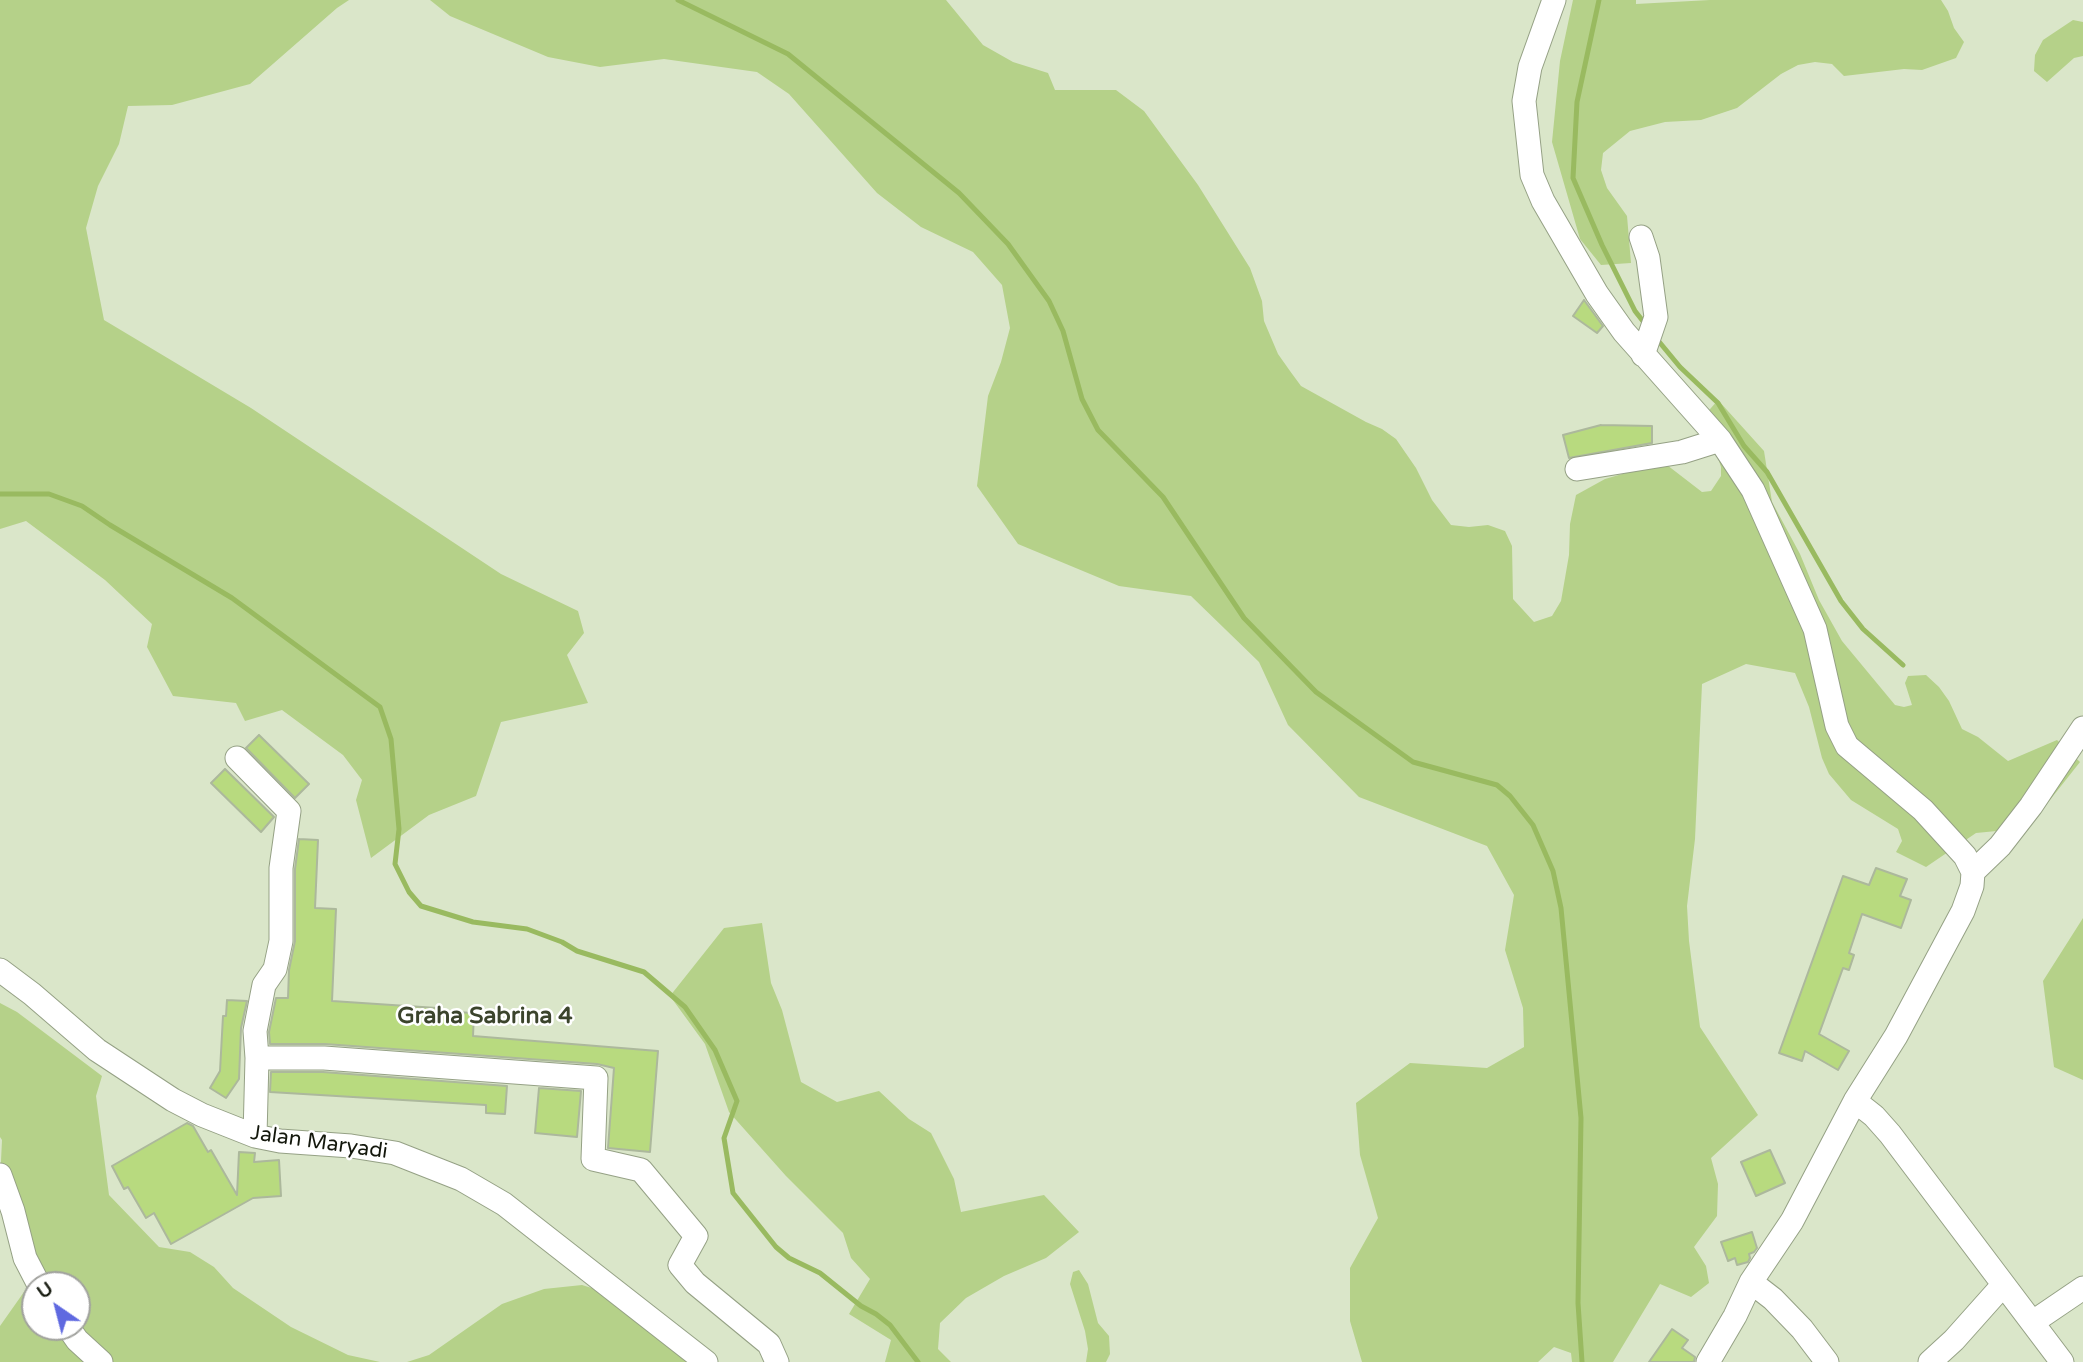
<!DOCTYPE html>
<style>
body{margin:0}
#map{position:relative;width:2083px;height:1362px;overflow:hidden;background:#dae6c9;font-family:"Varela Round",sans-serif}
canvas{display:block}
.north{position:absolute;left:21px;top:1271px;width:70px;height:70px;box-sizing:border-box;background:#fff;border:2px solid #a1a29e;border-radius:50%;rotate:325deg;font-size:19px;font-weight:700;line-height:28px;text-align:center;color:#13170c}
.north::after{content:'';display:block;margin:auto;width:24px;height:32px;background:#5f69e0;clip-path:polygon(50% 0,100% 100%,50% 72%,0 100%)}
</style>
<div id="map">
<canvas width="2083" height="1362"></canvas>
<div class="north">U</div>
</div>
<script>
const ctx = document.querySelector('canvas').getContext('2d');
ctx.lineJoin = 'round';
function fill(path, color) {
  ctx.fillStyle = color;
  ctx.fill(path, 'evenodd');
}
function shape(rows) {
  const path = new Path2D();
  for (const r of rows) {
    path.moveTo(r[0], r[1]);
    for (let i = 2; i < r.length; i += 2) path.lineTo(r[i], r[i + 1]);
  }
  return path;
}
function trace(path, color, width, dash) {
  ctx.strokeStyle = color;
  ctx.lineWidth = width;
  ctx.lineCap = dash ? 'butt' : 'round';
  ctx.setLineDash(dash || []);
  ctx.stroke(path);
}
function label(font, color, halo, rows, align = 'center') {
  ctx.font = font + ' "Varela Round",sans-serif';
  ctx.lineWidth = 5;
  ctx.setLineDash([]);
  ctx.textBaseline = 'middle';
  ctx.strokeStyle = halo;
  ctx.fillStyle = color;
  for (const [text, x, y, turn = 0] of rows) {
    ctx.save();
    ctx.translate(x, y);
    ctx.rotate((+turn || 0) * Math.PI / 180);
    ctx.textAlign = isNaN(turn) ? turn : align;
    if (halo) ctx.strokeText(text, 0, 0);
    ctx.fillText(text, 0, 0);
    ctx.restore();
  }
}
const green = shape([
 [0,0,349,0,337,8,250,84,172,105,128,106,119,144,98,186,86,228,104,320,251,408,501,574,578,611,584,633,567,655,588,703,501,722,476,796,429,815,371,858,356,800,362,780,343,755,282,710,245,721,236,703,173,696,147,647,152,624,105,580,26,521,0,529],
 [430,0,946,0,983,45,1013,62,1048,73,1055,90,1116,90,1144,111,1198,185,1250,268,1262,301,1264,321,1278,354,1290,371,1301,386,1366,422,1382,429,1396,439,1416,468,1432,500,1451,525,1469,527,1488,525,1505,531,1512,546,1513,599,1534,622,1552,616,1561,601,1569,555,1570,524,1576,495,1605,479,1643,468,1667,465,1702,492,1711,491,1721,476,1721,467,1704,416,1718,400,1764,451,1772,502,1800,554,1819,600,1842,641,1895,705,1904,707,1912,705,1905,683,1908,676,1926,675,1939,687,1949,701,1962,729,1978,737,2008,761,2057,740,2080,762,2042,810,2007,830,1976,833,1926,867,1896,852,1902,841,1898,829,1851,800,1829,774,1822,758,1809,707,1795,673,1746,664,1702,684,1695,839,1687,906,1689,941,1700,1027,1758,1115,1711,1158,1718,1184,1717,1216,1694,1247,1706,1266,1709,1283,1691,1297,1660,1284,1613,1362,1572,1362,1571,1353,1554,1347,1538,1362,1362,1362,1350,1321,1350,1268,1378,1218,1360,1155,1356,1103,1410,1063,1487,1068,1524,1047,1523,1008,1505,950,1514,895,1487,846,1359,797,1288,725,1259,662,1191,596,1119,586,1018,544,977,486,988,396,1001,362,1010,328,1002,285,973,252,921,227,877,193,789,94,757,72,664,59,600,67,548,57,450,16],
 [1573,0,1636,0,1636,4,1710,0,1941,0,1948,11,1954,28,1964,42,1956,58,1922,70,1904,69,1844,76,1832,64,1815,62,1798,65,1781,74,1737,108,1701,120,1665,122,1630,131,1603,153,1601,170,1607,188,1627,216,1631,263,1601,265,1580,239,1552,142,1560,61],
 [2073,20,2083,22,2083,56,2074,58,2047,82,2034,71,2035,55,2043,40],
 [2083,918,2083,1080,2054,1067,2043,981],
 [762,923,771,983,782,1010,801,1082,837,1102,879,1091,909,1119,931,1133,954,1179,961,1212,1044,1195,1079,1232,1046,1258,1004,1276,966,1298,940,1323,938,1349,951,1362,885,1362,891,1340,849,1314,870,1279,851,1258,843,1233,786,1176,729,1112,705,1044,670,996,724,928],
 [0,1003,17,1012,102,1076,96,1096,109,1195,159,1247,190,1252,214,1267,233,1288,291,1327,348,1355,380,1362,0,1362,0,1326,31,1282,0,1182,2,1140,0,1137],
 [35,1285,77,1285,77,1327,35,1327],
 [1079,1270,1088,1284,1098,1323,1109,1336,1110,1354,1106,1362,1086,1362,1088,1349,1085,1331,1070,1284,1073,1272],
 [582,1285,614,1295,690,1362,407,1362,429,1355,502,1304,544,1289]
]);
const stream = shape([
 [678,0,788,54,959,193,1008,244,1049,301,1063,331,1082,399,1098,430,1163,497,1244,618,1316,692,1413,762,1497,785,1510,796,1533,825,1553,871,1561,908,1581,1118,1578,1303,1582,1362],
 [1599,0,1577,102,1573,178,1602,245,1635,311,1646,325],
 [1656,338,1680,367,1718,403,1744,446,1767,472,1841,601,1863,629,1903,665],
 [0,494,49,494,82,506,110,525,232,598,380,707,391,739,399,829,395,864,409,892,421,906,473,922,527,929,562,942,577,951,644,972,685,1007,715,1050,737,1101,724,1138,733,1193,776,1247,789,1258,820,1273,861,1306,876,1314,890,1325,918,1362]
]);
const building = shape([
 [1584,300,1603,326,1597,333,1573,316,1584,300],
 [1601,425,1652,426,1652,443,1569,458,1563,435,1601,425],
 [259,735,309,784,295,798,246,748,259,735],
 [225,769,274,817,261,832,211,783,225,769],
 [299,839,318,840,315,908,336,909,332,1001,437,1008,437,1011,474,1013,473,1036,658,1051,650,1152,608,1148,614,1068,597,1064,325,1044,270,1044,269,1032,276,998,288,998,289,970,295,941,295,869,299,839],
 [1876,868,1907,879,1900,896,1911,900,1901,928,1862,914,1849,953,1854,955,1849,970,1843,968,1819,1034,1849,1051,1838,1070,1805,1051,1802,1061,1779,1053,1843,876,1869,885,1876,868],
 [227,1000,247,1001,241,1028,239,1079,226,1098,210,1088,220,1071,223,1016,226,1016,227,1000],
 [271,1072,323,1072,507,1086,505,1114,486,1113,486,1105,270,1092,271,1072],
 [539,1088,581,1091,577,1137,535,1133,539,1088],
 [187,1123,193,1126,208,1152,211,1150,237,1195,239,1152,255,1153,254,1162,279,1160,281,1196,253,1198,171,1244,154,1213,146,1218,128,1187,124,1189,112,1166,187,1123],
 [1770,1150,1785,1183,1756,1196,1741,1162,1770,1150],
 [1752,1232,1757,1248,1754,1252,1749,1254,1750,1258,1748,1262,1737,1265,1735,1258,1728,1261,1721,1242,1752,1232],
 [1672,1329,1688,1340,1682,1348,1695,1357,1694,1362,1649,1362,1672,1329]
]);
const minor = shape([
 [1554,0,1530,67,1524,101,1532,175,1543,201,1597,294,1624,332,1720,440,1753,490,1815,629,1837,726,1847,746,1923,810,1965,856,1973,872,1972,886,1963,911,1896,1036,1855,1101,1792,1221,1751,1282,1735,1316,1708,1362],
 [1641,237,1648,258,1656,317,1643,355],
 [1577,469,1682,452,1720,440],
 [237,758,289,811,281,868,281,941,275,969,264,985,255,1031,257,1058,255,1136],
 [1973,872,2000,846,2031,806,2083,728],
 [0,970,32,994,97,1050,173,1100,202,1115,255,1136,280,1141,351,1146,395,1153,461,1179,504,1204,706,1362],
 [257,1058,324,1058,596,1078,593,1159,641,1170,696,1236,680,1265,695,1283,769,1344,777,1362],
 [1855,1101,1874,1116,1890,1134,2062,1362],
 [0,1175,13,1211,25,1258,39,1285],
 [1751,1282,1773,1299,1802,1329,1827,1362],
 [2033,1322,2083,1288],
 [68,1327,77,1340,101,1362],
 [1930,1362,1954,1340,2003,1285]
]);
const streetNames = [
 ["Jalan Maryadi",319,1143,8]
];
const neighbourhoodNames = [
 ["Graha Sabrina 4",485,1017]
];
fill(green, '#b5d189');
trace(stream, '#99ba60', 5);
fill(building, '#b8da7f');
trace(building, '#acb89c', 2);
trace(minor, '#95a185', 25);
trace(minor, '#fff', 23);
label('21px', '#13170c', '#fff', streetNames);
label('bold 23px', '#3b442c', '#fff', neighbourhoodNames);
</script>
